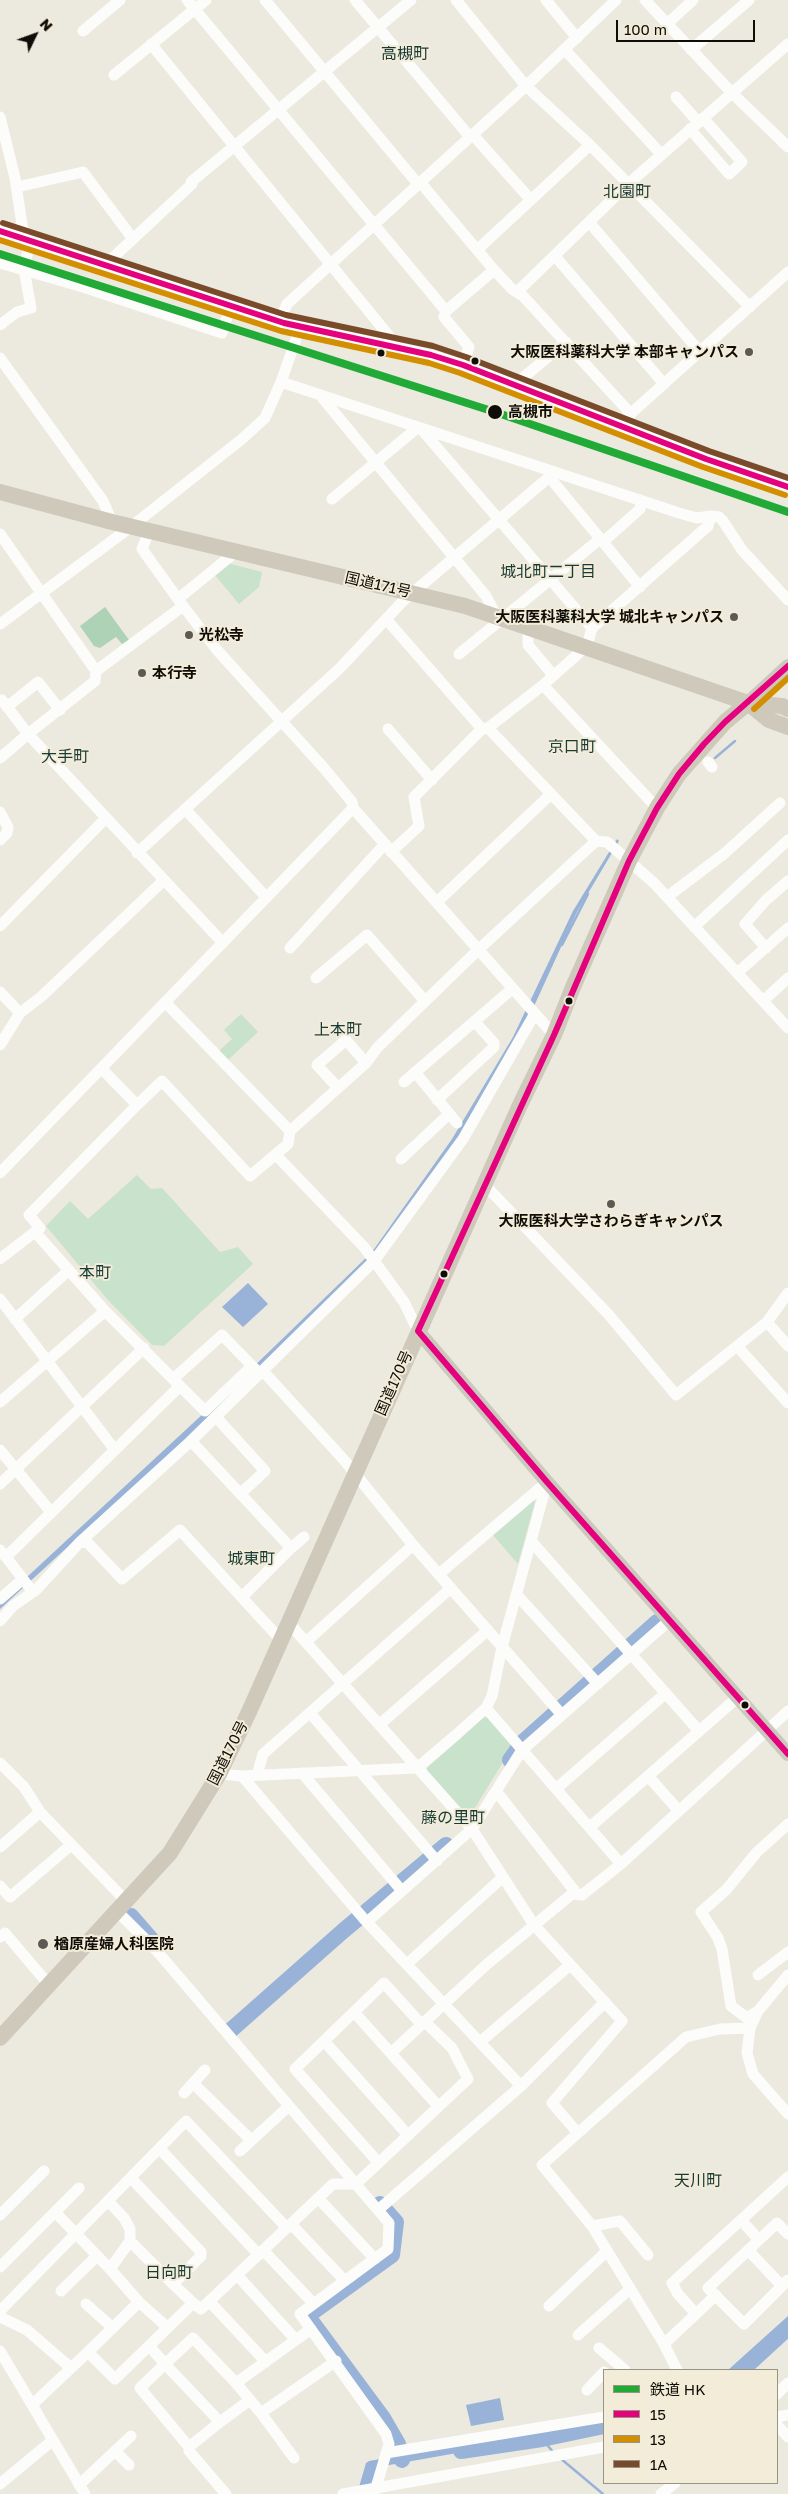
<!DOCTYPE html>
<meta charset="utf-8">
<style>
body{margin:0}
#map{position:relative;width:788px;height:2494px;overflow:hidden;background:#ece9df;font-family:"Golos Text","Noto Sans JP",sans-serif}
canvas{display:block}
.legend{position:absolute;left:603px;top:2369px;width:175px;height:115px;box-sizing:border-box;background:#f2ecd9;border:1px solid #979385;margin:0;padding:6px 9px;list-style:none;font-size:15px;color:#0f0d07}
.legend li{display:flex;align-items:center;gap:10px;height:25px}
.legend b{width:25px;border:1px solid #979385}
.north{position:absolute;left:10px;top:10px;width:50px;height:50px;-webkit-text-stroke:4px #f2ecd9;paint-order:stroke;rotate:48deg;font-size:14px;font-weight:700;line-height:20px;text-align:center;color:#0f0d07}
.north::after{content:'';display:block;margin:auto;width:18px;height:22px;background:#0f0d07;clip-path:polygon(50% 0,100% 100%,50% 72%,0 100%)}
.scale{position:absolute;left:616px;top:20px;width:139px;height:22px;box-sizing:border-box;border:2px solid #0f0d07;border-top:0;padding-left:6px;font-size:15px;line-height:18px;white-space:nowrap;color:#0f0d07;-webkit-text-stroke:4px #f2ecd9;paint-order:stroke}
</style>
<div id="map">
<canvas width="788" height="2494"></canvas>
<ul class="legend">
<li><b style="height:6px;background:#21ab36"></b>鉄道 HK</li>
<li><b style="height:6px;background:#e5007d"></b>15</li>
<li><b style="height:6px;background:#d48f01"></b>13</li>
<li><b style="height:6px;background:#7a4b2a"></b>1A</li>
</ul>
<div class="north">N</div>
<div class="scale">100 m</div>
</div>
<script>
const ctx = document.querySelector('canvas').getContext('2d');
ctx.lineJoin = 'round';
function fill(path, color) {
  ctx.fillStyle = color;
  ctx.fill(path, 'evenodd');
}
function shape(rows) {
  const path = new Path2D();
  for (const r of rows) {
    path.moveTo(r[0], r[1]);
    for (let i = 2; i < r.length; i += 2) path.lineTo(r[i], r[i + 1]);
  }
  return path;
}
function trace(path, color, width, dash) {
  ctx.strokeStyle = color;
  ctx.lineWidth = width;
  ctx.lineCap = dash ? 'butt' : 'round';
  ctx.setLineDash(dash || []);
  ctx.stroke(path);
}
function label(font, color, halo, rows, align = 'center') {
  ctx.font = font + ' "Golos Text","Noto Sans JP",sans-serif';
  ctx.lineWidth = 4;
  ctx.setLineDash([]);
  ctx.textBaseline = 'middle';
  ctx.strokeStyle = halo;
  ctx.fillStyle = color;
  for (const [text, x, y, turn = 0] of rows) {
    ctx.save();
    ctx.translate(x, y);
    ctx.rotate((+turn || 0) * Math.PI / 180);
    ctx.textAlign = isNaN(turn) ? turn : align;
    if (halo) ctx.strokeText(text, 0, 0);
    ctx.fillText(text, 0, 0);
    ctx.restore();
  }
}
const green = shape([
 [227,563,262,572,259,587,239,604,214,574],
 [241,1014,258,1032,228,1060,219,1051,232,1039,224,1030],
 [137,1175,151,1189,162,1188,220,1252,238,1247,253,1264,164,1346,152,1345,107,1299,46,1226,70,1201,88,1219],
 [532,1499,535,1502,518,1564,492,1534],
 [484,1717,488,1718,513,1746,468,1819,427,1772,427,1768]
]);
const forest = shape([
 [105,607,129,640,122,644,116,637,100,648,94,646,80,626]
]);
const water = shape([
 [617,839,619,841,577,912,530,1015,459,1138,378,1253,183,1441,0,1609,0,1602,246,1374,372,1252,452,1139,513,1037,573,911],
 [248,1283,268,1304,243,1327,222,1307],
 [788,2316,788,2329,741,2370,728,2370],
 [500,2398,504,2420,471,2426,466,2405],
 [604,2420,604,2427,378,2467,368,2494,357,2494,366,2463,369,2461]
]);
const stream = shape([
 [715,758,735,741],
 [562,945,588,894],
 [542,2439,554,2453],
 [560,2458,603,2494]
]);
const river = shape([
 [510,1760,523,1742,657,1622],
 [131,1916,151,1939],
 [231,2030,343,1931,446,1845],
 [380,2204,396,2222,392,2255,310,2314,309,2318,383,2418,398,2444,402,2460],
 [742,2370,788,2328],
 [461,2451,542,2439,604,2426]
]);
const minor = shape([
 [187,0,446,311,444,317,469,347,463,365],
 [265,0,418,184],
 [355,0,470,137],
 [456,0,526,86,590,145,750,307],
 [546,0,577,38],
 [645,0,732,93,788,147],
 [667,24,693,0],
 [83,31,120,0],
 [151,44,389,336,390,348],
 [565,50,661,154],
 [691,50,749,0],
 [114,75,206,0],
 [676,97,698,122],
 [0,117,15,178,23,231,29,246,24,269,31,308,17,312,0,325],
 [690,129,729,174,742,162,703,118],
 [473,135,531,200],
 [191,182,411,0],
 [420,182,494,270,512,289,523,296,631,414],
 [17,187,83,172,133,239],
 [589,222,700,352],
 [0,231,284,323,431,355,463,365,706,459,788,487],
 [477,250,590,145],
 [555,256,664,384],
 [0,263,83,287,222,333,230,308],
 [105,265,192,184],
 [517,292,627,185,788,44],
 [446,311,494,270],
 [284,323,283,313,287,304,526,86,616,0],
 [0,358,103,501,112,522],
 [281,382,679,513,697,518,711,516],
 [513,386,566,342],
 [320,395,486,596,496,615],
 [627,417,788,272],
 [422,430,592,628],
 [550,478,603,542,640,509,641,500],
 [332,499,417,428],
 [149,531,142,549,183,606,217,650,323,767,352,802,353,808,554,1035],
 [0,534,96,671,95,681,28,734,223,943],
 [603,542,640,587],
 [179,598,237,551],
 [788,600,742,550,723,521,719,517,711,516,708,526,592,628,587,646,543,685,488,728,596,841,607,842,654,883,788,1028],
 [386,619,482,729],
 [0,624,132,526,242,439,265,418,281,382,300,328],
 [528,625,528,645,553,675],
 [459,654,600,539],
 [96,671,183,606],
 [543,685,657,808],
 [7,707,38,682,60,710],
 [388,729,432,780],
 [0,758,28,734,2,700],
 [708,762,712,767],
 [185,809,266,897],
 [0,812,8,827,7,833,0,840],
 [391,852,419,826,414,797,482,729,488,728],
 [137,853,340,668,403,601,554,473],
 [667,897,725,853,780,803],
 [437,902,551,794],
 [0,926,105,819],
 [694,927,788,840],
 [290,948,385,844],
 [766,948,745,924,766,900,788,881],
 [737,973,788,928],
 [316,978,367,935,425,1001],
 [0,992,20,1013],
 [763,1001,788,978],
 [165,1002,290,1131],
 [0,1045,20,1013,42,996,163,881],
 [102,1069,137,1105],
 [415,1072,457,1123],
 [404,1082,512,989],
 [338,1088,317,1065,346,1040,366,1063],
 [437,1100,494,1047,494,1043,475,1022],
 [276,1155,364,1247,404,1302,418,1331],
 [401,1159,449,1114],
 [0,1173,353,808],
 [484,1184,609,1315,676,1395,767,1322,788,1293],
 [0,1259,40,1228,29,1215,137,1105,162,1081,250,1176,288,1144,290,1131,366,1063,377,1048,478,950,596,841],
 [0,1299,115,1450],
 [15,1319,69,1270],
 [767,1322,788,1346],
 [737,1346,788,1403],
 [263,1371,344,1460,413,1545],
 [173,1379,222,1335,260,1374],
 [180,1386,205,1411,252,1366],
 [0,1402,105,1311],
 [216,1417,265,1471,240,1494],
 [191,1441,291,1548,242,1597],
 [0,1450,51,1512],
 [0,1484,144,1348],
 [531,1541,699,1731],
 [80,1542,191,1441,374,1261,463,1139,534,1015],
 [291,1548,304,1537],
 [0,1550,6,1557,180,1386,105,1311,35,1232],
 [6,1557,33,1592],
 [439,1574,547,1482],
 [517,1595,598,1684],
 [0,1599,23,1579],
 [0,1621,13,1606,36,1590,80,1542,88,1543,122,1579,180,1530,280,1639],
 [287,1621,472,1829,534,1925,622,2021,552,2103,577,2132],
 [307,1641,413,1545,562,1715],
 [486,1708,621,1864],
 [310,1713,437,1861],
 [379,1725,488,1630],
 [0,1763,24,1787,40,1812,126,1901],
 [302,1773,402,1891],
 [219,1774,242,1776,417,1768,457,1734,486,1708,492,1696,502,1647,547,1482],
 [257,1775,263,1754,451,1588],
 [242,1776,364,1919,521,2086],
 [648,1776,679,1811],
 [557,1788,666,1693],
 [496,1791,577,1894],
 [590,1827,738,1697],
 [0,1847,40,1812],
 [0,1886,10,1897,71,1845],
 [117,1911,156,1950,389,2223,388,2249,300,2314,386,2434,389,2444,374,2494],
 [367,1922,472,1829,522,1750,670,1620],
 [0,1937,5,1933,49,1985],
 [407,1964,503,1877],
 [758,1975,788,1952],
 [788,1975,758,2011,750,2028,747,2053,753,2074,788,2114],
 [758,2011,747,2018,731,2006,722,1949,718,1938,701,1912,726,1890,757,1852,788,1824],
 [354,2012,438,2106],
 [324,2041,407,2134],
 [480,2042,570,1965],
 [391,2053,486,1965,572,1894,582,1895,621,1864,788,1711],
 [193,2083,251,2140],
 [184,2093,205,2070],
 [160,2149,259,2255],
 [240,2151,289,2106],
 [378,2162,295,2069,384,1983,422,2025],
 [131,2178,201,2252,201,2256,173,2284,193,2303],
 [79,2188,55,2212,110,2269,130,2241,130,2229,124,2218,108,2201],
 [318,2198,375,2259],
 [378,2210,521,2086,605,2002],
 [0,2215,44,2171],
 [741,2220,759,2240],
 [291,2224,345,2281],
 [592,2226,620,2221,648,2255],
 [788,2234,777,2223,708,2288,744,2324,788,2280],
 [130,2241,173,2284],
 [748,2250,782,2286],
 [264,2251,313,2303],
 [0,2267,55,2212],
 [110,2269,139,2302,167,2327],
 [237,2275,296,2340],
 [61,2291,97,2256],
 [209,2301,266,2362],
 [86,2304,113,2328],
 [549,2306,607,2251],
 [0,2311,186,2121,287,2228],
 [696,2314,678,2294,672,2283,788,2177],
 [0,2317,27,2330,71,2368],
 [578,2335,630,2289],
 [664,2344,716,2295],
 [150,2347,165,2364,193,2338,236,2383,311,2329],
 [599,2348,625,2370],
 [0,2351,85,2494],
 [88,2352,139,2302],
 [677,2370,664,2344,592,2226,542,2165,686,2037,720,2029,750,2028],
 [236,2383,261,2413,336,2361],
 [587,2390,604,2372],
 [777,2394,788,2383],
 [32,2405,88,2352,115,2379,193,2303,201,2309,333,2184,356,2184,468,2079,452,2048,425,2022],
 [261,2413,294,2458],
 [777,2417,788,2415],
 [220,2422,189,2447,140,2388,165,2364,220,2422,250,2400],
 [777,2425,788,2437],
 [189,2447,189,2451,226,2494],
 [115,2451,129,2465],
 [386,2453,604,2417],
 [0,2484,53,2440],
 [79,2485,131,2436],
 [343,2494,604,2447],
 [661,2494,675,2483]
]);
const major = shape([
 [748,703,788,666],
 [418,1331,547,1482,788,1754]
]);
const highway = shape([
 [0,492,112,522,465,606,748,703,782,706,788,709],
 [748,703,769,720,788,727],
 [0,2038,170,1853,219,1774,248,1714,520,1105,554,1035,573,987,629,861,657,808,679,774,725,722,748,703]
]);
const bus1 = shape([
 [0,231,284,323,431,355,463,365,706,459,788,487],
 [788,666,725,722,704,744,679,774,657,808,629,861,554,1035,418,1331,547,1482,788,1754]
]);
const bus2 = shape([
 [0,240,281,331,429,363,460,373,703,467,785,495],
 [754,709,788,678]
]);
const bus3 = shape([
 [3,223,286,315,433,346,466,357,709,451,788,478]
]);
const rail1 = shape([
 [0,254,495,412,788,512]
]);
const markers = [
 [749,352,5,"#5c5a53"],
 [381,353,4.5,"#0f0d07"],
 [475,361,4.5,"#0f0d07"],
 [495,412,8,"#0f0d07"],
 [734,617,5,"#5c5a53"],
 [189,635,5,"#5c5a53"],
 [142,673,5,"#5c5a53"],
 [569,1001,4.5,"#0f0d07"],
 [611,1204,5,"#5c5a53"],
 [444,1274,4.5,"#0f0d07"],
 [745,1705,4.5,"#0f0d07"],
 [43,1944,6,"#5c5a53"]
];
const poiNames = [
 ["大阪医科薬科大学 本部キャンパス",739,352,"right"],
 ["大阪医科薬科大学 城北キャンパス",724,617,"right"],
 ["光松寺",199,635],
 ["本行寺",152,673],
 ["大阪医科大学さわらぎキャンパス",611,1221,"center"],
 ["楢原産婦人科医院",54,1944]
];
const stopNames = [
 ["高槻市",508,412]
];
const streetNames = [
 ["国道171号",378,585,13],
 ["国道170号",394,1383,-66],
 ["国道170号",228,1753,-63]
];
const neighbourhoodNames = [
 ["高槻町",405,54],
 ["北園町",627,192],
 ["城北町二丁目",548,572],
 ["京口町",572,747],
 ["大手町",65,757],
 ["上本町",338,1030],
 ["本町",95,1273],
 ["城東町",251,1559],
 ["藤の里町",453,1818],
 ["天川町",698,2181],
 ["日向町",169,2273]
];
fill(green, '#c9e2cc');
fill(forest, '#add2b6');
fill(water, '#98b3d7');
trace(stream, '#98b3d7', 2.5);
trace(river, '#98b3d7', 16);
trace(minor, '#fcfcfa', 11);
trace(major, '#cbc8be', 14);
trace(highway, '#cfc9bb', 16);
trace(bus1, '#e5007d', 6);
trace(bus2, '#d48f01', 6);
trace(bus3, '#7a4b2a', 6);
trace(rail1, '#21ab36', 8);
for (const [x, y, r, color] of markers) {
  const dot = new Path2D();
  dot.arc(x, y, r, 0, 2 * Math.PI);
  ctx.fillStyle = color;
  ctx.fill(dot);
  trace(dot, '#f2ecd9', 2);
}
label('bold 15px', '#0f0d07', '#f2ecd9', poiNames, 'left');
label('bold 15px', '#0f0d07', '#f2ecd9', stopNames, 'left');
label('15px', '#0f0d07', '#f2ecd9', streetNames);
label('16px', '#193b37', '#f2ecd9', neighbourhoodNames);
</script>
